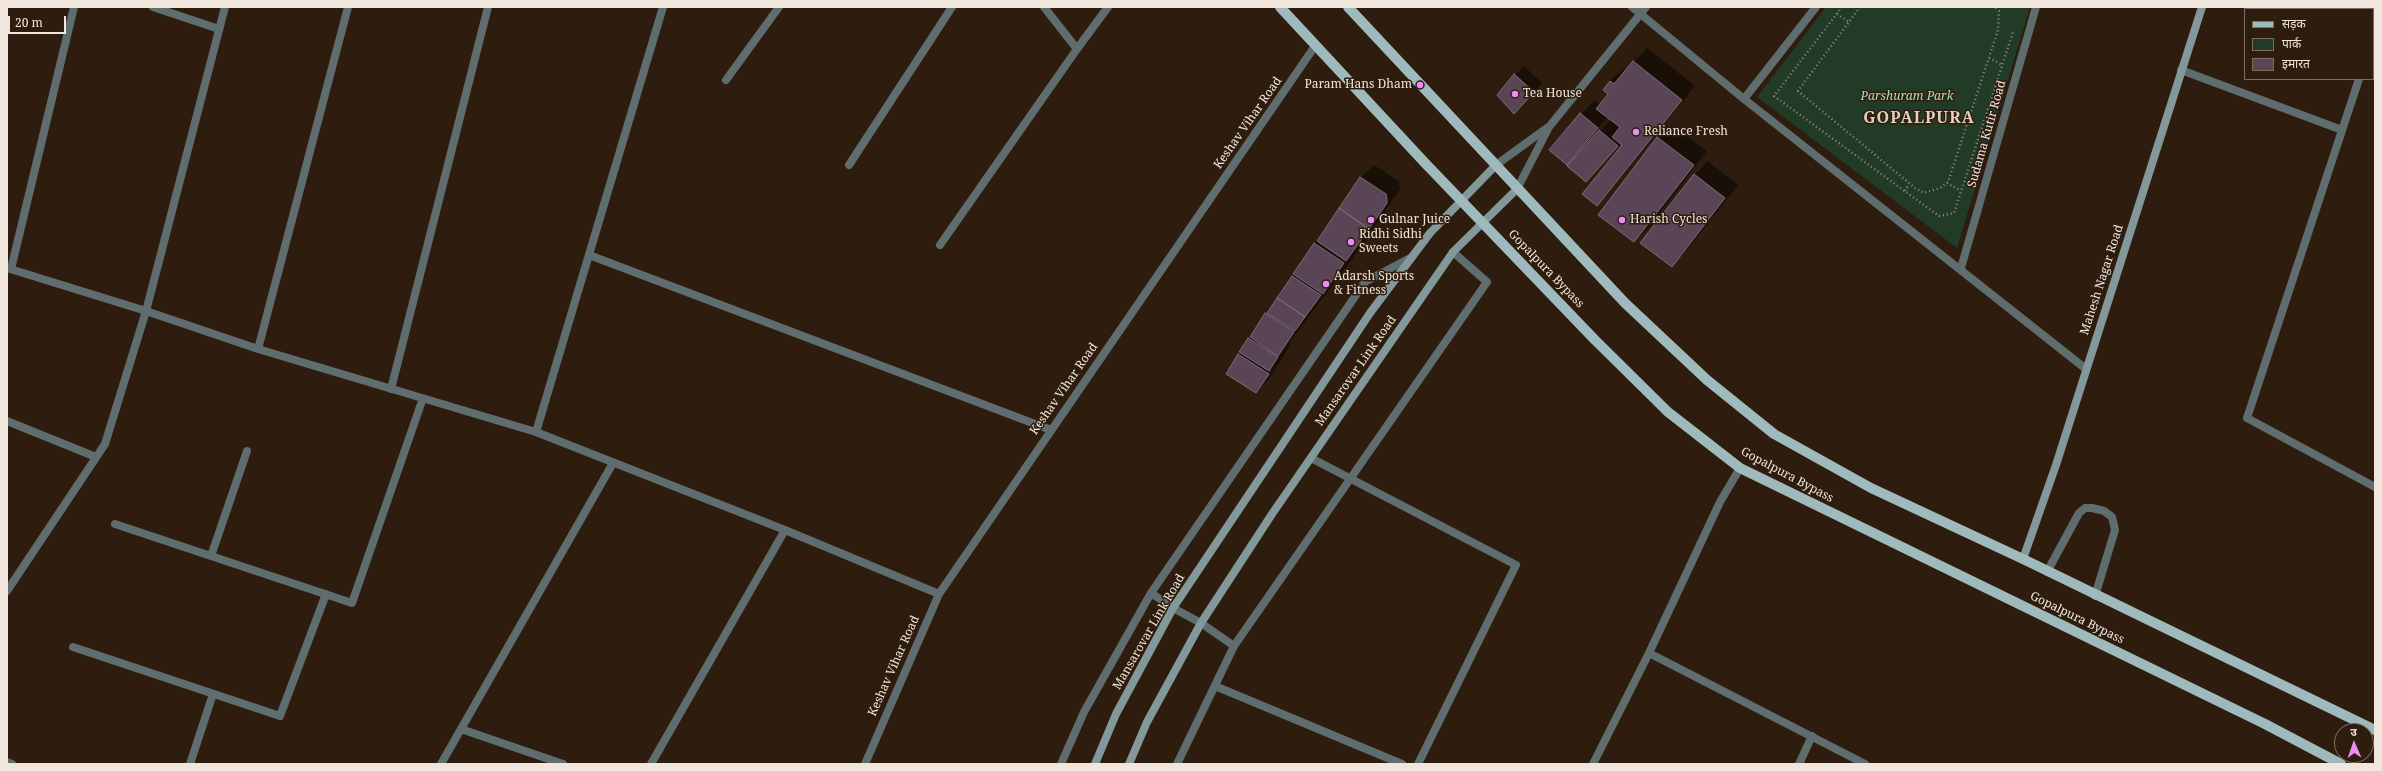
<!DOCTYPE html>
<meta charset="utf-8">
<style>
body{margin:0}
#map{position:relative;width:2382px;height:771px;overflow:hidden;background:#2e1d0e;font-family:"Noto Serif","Noto Sans Devanagari",serif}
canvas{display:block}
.frame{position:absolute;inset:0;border:8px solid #f1e6dc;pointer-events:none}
.legend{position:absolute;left:2244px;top:8px;width:130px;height:72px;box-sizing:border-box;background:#2e1d0e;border:1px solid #7c6d60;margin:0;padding:5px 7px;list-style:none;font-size:12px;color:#f1e6dc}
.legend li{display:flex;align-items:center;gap:8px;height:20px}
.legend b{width:20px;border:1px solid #7c6d60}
.north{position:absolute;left:2334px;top:723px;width:40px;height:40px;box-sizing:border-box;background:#2e1d0e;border:1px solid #7c6d60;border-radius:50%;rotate:358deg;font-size:11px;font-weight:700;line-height:16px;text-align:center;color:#f1e6dc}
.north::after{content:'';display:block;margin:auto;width:14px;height:18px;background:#ef8bf7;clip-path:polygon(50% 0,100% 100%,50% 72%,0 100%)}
.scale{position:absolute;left:8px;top:16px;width:58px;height:18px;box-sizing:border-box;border:2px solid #f1e6dc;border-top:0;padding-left:5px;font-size:12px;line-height:14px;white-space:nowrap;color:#f1e6dc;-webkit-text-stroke:3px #2e1d0e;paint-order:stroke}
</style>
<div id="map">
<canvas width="2382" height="771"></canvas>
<div class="frame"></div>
<ul class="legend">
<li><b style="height:5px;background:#9ebabd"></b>सड़क</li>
<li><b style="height:11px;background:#213b27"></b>पार्क</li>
<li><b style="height:11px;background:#594555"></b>इमारत</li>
</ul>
<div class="north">उ</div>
<div class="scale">20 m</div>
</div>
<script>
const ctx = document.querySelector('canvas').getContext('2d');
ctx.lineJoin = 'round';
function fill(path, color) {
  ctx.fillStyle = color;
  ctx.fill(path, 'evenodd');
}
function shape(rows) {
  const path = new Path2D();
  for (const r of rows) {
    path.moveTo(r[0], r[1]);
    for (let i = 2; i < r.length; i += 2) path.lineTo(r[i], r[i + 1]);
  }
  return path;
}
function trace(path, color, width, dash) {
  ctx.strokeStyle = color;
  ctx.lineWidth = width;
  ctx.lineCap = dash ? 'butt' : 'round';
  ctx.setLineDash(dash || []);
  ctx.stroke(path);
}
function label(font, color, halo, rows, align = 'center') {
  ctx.font = font + ' "Noto Serif",serif';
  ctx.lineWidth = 3;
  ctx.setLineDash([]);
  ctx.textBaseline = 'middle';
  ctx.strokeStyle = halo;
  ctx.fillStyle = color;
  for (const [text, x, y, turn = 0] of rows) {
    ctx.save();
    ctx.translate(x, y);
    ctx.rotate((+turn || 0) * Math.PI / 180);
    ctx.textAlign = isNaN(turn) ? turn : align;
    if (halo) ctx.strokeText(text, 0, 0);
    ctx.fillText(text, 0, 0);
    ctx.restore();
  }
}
const green = shape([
 [1826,7,2030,7,1957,248,1757,97]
]);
const shadow = shape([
 [1647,48,1695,86,1610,191,1597,205,1623,145,1621,143,1586,181,1569,166,1611,119,1608,117,1567,163,1550,150,1594,100,1600,105,1609,94,1610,81,1624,68,1626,70],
 [1524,66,1542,83,1523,104,1515,75],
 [1671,125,1707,151,1648,228,1634,241,1658,138],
 [1708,161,1738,185,1685,252,1672,266,1695,174],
 [1374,165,1399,181,1400,189,1364,243,1289,343,1291,344,1269,379,1256,392,1239,355,1240,351,1360,178],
 [1271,369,1272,370,1267,378,1265,378]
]);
const building = shape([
 [1633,61,1682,100,1597,206,1582,194,1622,145,1612,137,1620,127,1596,109,1608,94,1603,90,1610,81,1614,84,1633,61],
 [1514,74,1534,92,1514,114,1497,95,1514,74],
 [1580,113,1598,128,1567,165,1549,150,1580,113],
 [1599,130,1618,146,1586,182,1567,166,1599,130],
 [1657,137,1694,165,1634,242,1598,215,1657,137],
 [1694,174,1725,198,1672,267,1640,243,1694,174],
 [1360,177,1386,194,1387,199,1387,203,1369,229,1339,208,1360,177],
 [1339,208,1369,229,1346,261,1317,241,1339,208],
 [1314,243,1344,263,1323,294,1293,274,1314,243],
 [1292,276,1321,295,1305,317,1277,298,1292,276],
 [1277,298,1305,317,1295,331,1267,313,1277,298],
 [1265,313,1294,332,1278,356,1250,337,1265,313],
 [1248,338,1278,357,1269,371,1239,352,1248,338],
 [1238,354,1269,374,1256,393,1226,374,1238,354]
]);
const path = shape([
 [1842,7,1774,96,1939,216,1954,213,2013,32],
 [1860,7,1798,91,1915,188,1924,193,1940,188,1948,182,1998,30,1999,11,1995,7],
 [1837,14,1849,22],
 [1989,58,2002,65],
 [1947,183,1961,191],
 [1905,191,1909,184]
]);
const lane = shape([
 [2047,572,2079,513,2085,508,2092,508,2104,511,2112,517,2115,530,2095,596]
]);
const street = shape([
 [153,7,219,29],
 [1632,7,1744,99,2086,369],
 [2373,37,2375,31],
 [1077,49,1108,7],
 [2373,49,2375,49],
 [2181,70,2342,130],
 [2359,79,2247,418,2375,487],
 [726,80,779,7],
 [1744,99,1816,7],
 [849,165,952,7],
 [1496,165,1547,128],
 [1517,189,1549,127,1646,7],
 [940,245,1077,49,1044,7],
 [589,255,1051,430],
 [7,268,146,311,258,349,536,432,663,7],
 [1961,268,2036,7],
 [11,269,74,7],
 [258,349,348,7],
 [391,389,488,7],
 [7,421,96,457],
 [536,432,785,530,939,594],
 [1311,458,1516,565,1418,764],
 [115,524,352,603,423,398],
 [211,556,247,451],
 [7,591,105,444,146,311,225,7],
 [1151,593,1173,608,1201,623,1234,646],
 [73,647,280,716,326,594],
 [1649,653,1865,764],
 [1215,686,1402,764],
 [461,729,563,764],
 [7,762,12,764],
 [190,764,213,694],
 [441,764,613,463],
 [651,764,785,530],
 [865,764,939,594,1315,46],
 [1061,764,1084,712,1151,593,1365,282,1412,257],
 [1177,764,1234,646,1487,282,1453,252],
 [1593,764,1649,653,1720,502,1740,468],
 [1799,764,1812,736]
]);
const secondary = shape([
 [2023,559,2056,465,2202,7],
 [1095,764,1116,714,1173,608,1370,313,1430,233,1496,165],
 [1129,764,1147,722,1201,623,1272,514,1453,252,1517,189]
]);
const primary = shape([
 [1280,7,1425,163,1595,340,1668,412,1740,468,2265,724,2341,764],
 [1348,7,1625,303,1707,380,1774,434,1871,488,2023,559,2375,730]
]);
const markers = [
 [1420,85,4,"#ef8bf7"],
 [1515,94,4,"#ef8bf7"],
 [1636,132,4,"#ef8bf7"],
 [1371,220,4,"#ef8bf7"],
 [1622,220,4,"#ef8bf7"],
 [1351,242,4,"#ef8bf7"],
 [1326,284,4,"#ef8bf7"]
];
const poiNames = [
 ["Param Hans Dham",1412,85,"right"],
 ["Tea House",1523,94],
 ["Reliance Fresh",1644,132],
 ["Gulnar Juice",1379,220],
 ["Harish Cycles",1630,220],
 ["Ridhi Sidhi",1359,235],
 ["Sweets",1359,249],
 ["Adarsh Sports",1334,277],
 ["& Fitness",1334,291]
];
const parkNames = [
 ["Parshuram Park",1907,97]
];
const streetNames = [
 ["Keshav Vihar Road",1248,123,-55],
 ["Sudama Kutir Road",1987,134,-74],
 ["Gopalpura Bypass",1546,269,46],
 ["Mahesh Nagar Road",2102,280,-72],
 ["Mansarovar Link Road",1356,371,-55],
 ["Keshav Vihar Road",1064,389,-55],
 ["Gopalpura Bypass",1787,475,28],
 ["Gopalpura Bypass",2077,618,26],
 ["Mansarovar Link Road",1149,632,-60],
 ["Keshav Vihar Road",894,666,-66]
];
const districtNames = [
 ["GOPALPURA",1919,118]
];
fill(green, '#213b27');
fill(shadow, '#0007');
fill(building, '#594555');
trace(building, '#7f6a7a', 1);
trace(path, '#97897d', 2.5, [1, 3]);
trace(lane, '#606d6f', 8);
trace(street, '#606d6f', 8);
trace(secondary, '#83989b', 8);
trace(primary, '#9ebabd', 10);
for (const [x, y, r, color] of markers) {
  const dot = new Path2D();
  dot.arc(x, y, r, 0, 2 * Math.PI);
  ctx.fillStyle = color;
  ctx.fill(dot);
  trace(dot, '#2e1d0e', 1.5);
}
label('12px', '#f1e6dc', '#2e1d0e', poiNames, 'left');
label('italic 12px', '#a6e3b3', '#2e1d0e', parkNames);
label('12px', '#f1e6dc', '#2e1d0e', streetNames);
ctx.letterSpacing = '1px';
label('bold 16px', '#e6cfbd', '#2e1d0e', districtNames);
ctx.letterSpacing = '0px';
</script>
